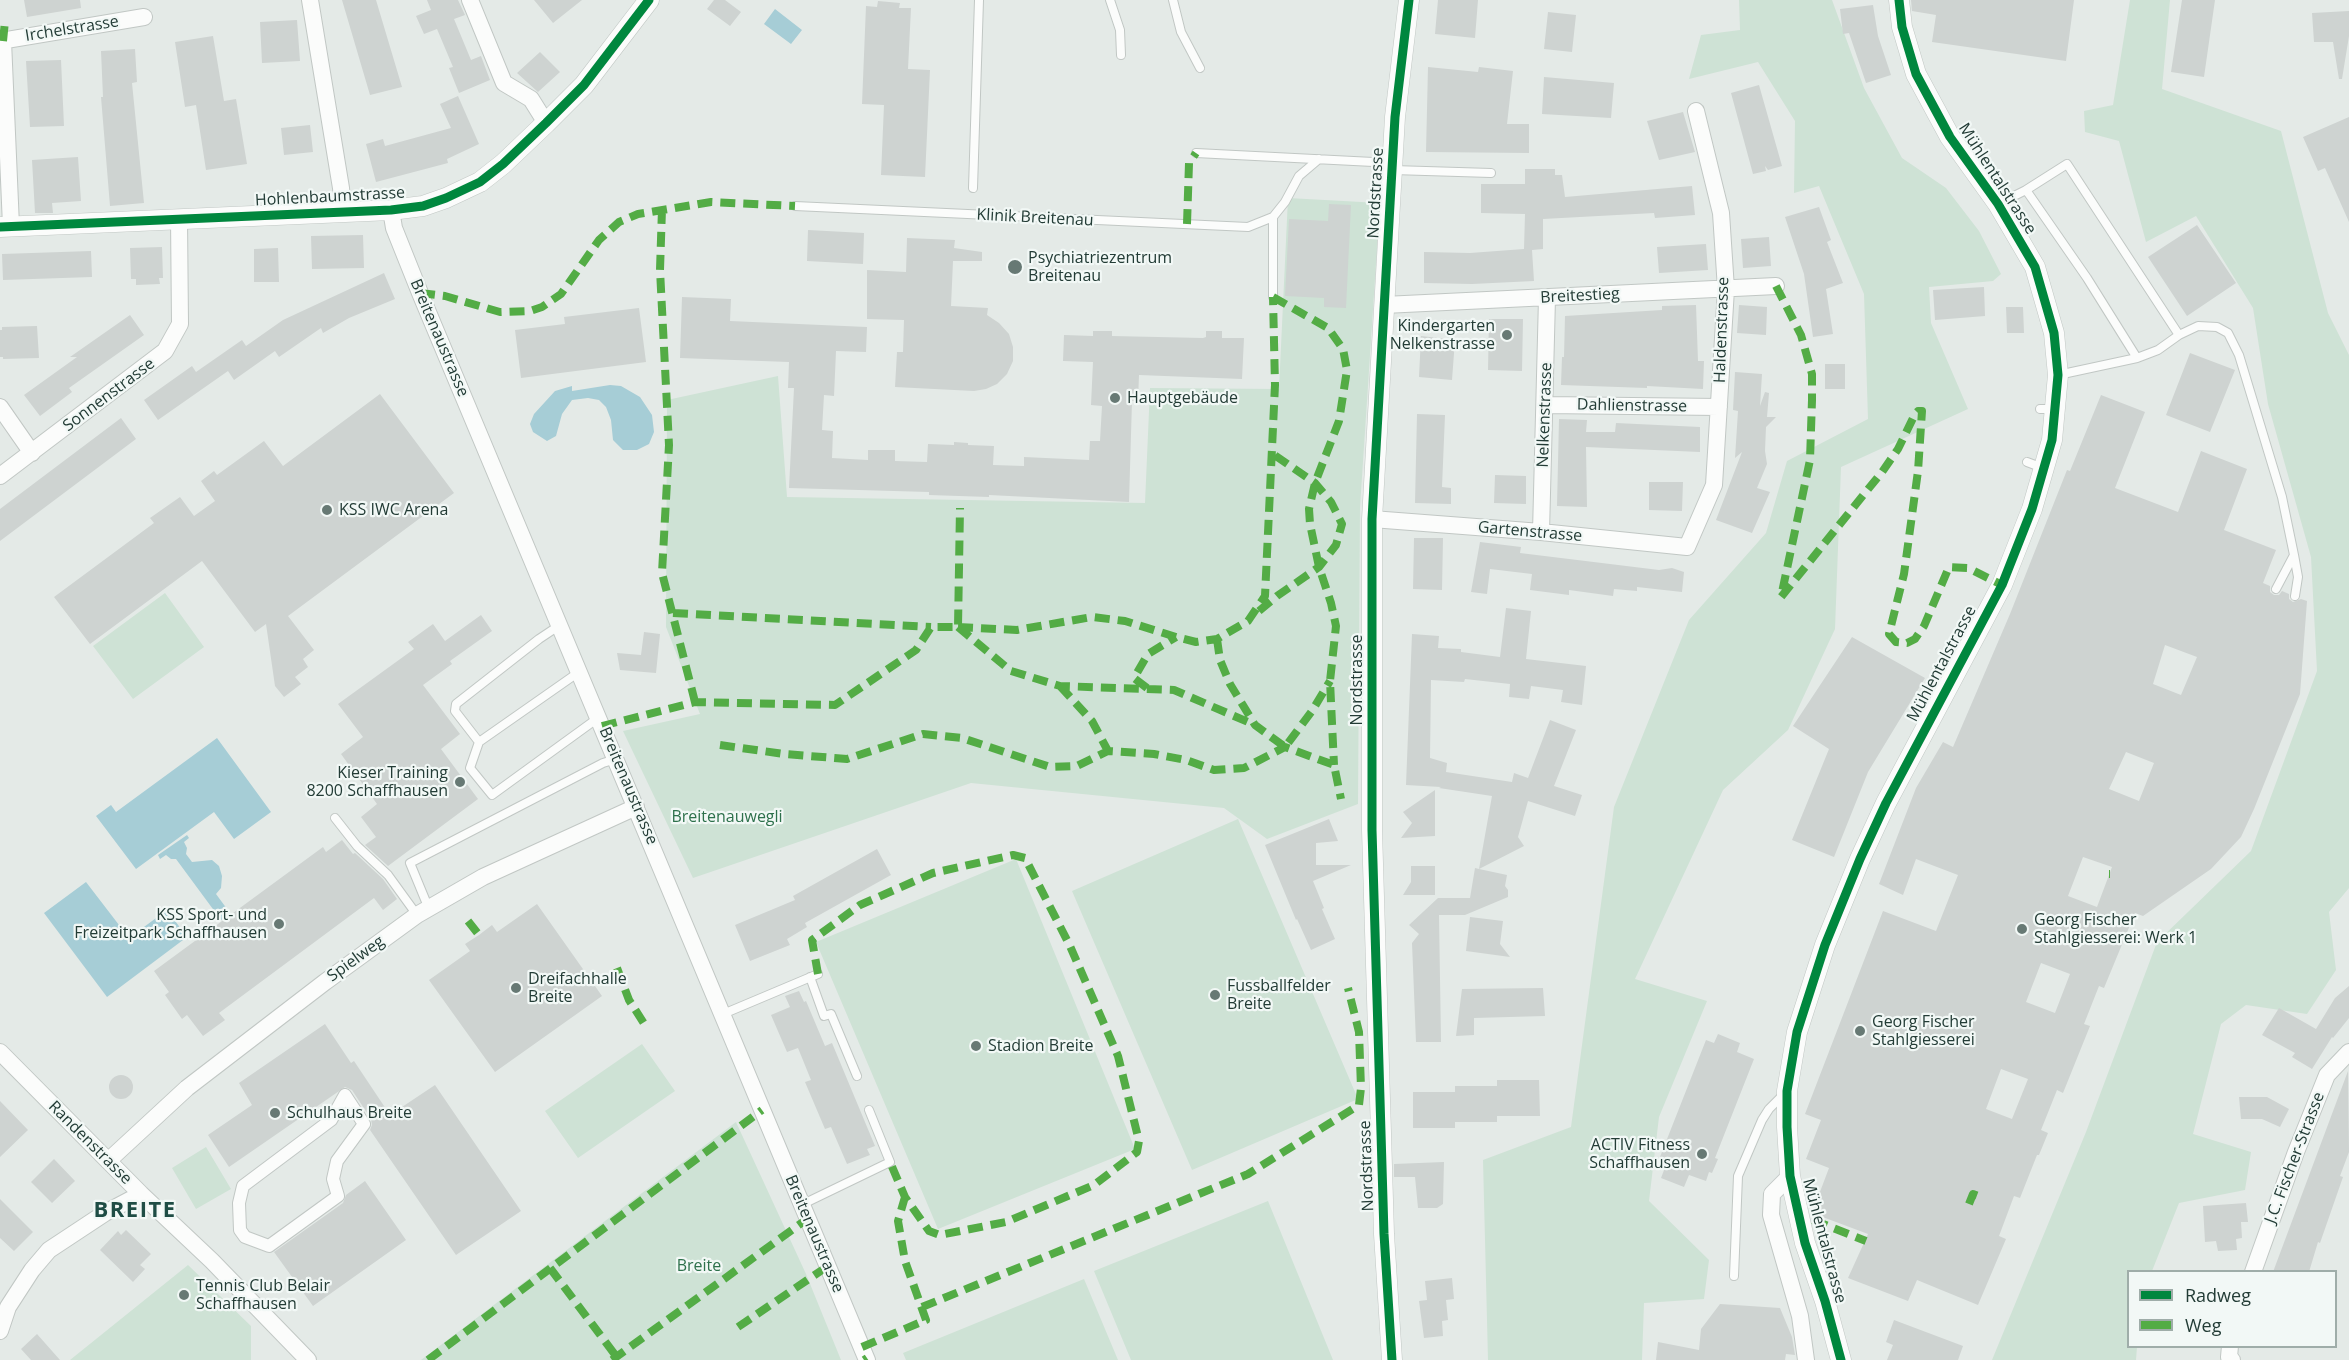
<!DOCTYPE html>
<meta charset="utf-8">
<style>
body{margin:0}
#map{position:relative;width:2349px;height:1360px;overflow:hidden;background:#e4eae7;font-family:"Open Sans",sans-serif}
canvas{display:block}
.legend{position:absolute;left:2127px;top:1270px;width:210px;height:78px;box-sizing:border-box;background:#f2f8f6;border:2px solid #9fada9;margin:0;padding:8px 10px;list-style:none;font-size:18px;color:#233c36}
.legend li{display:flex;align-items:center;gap:12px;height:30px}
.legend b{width:30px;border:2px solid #9fada9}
</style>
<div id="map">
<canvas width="2349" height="1360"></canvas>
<ul class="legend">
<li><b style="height:8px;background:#00873e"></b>Radweg</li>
<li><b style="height:8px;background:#53ac45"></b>Weg</li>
</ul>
</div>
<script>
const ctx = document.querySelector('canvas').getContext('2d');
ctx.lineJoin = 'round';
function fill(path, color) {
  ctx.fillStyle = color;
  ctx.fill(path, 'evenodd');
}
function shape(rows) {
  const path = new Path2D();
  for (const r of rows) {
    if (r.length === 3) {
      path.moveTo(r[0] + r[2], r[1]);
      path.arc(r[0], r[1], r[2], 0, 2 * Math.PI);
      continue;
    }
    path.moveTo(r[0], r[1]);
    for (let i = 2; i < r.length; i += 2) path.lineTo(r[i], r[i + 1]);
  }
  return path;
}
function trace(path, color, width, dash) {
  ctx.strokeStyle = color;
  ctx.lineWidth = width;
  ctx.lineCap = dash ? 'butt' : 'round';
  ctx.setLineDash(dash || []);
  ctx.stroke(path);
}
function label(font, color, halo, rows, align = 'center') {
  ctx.font = font + ' "Open Sans",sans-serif';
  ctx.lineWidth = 4.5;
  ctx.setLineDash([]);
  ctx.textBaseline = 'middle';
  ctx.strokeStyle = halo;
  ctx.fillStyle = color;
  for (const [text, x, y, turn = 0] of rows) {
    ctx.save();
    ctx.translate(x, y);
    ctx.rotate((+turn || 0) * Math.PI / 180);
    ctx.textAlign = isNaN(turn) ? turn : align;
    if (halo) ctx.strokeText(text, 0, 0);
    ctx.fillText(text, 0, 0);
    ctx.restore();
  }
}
const green = shape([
 [1739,0,1832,0,1864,88,1902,158,1946,188,1979,231,2001,274,1993,281,1929,287,1931,323,1968,409,1841,467,1835,629,1788,730,1723,790,1635,979,1707,1001,1659,1117,1649,1201,1709,1260,1704,1299,1644,1303,1642,1360,1488,1360,1483,1160,1571,1127,1614,807,1689,620,1766,533,1787,461,1868,419,1864,294,1819,186,1794,193,1795,121,1758,62,1689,79,1701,35,1740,30],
 [2130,0,2170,0,2162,89,2281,131,2328,313,2349,355,2349,888,2329,912,2336,970,2307,1014,2246,1005,2221,1024,2193,1134,2251,1152,2245,1190,2179,1203,2152,1271,2128,1272,2128,1346,2137,1347,2136,1360,1992,1360,2086,1132,2157,942,2251,851,2317,671,2311,557,2268,404,2253,308,2196,216,2146,242,2119,141,2085,132,2084,111,2113,105],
 [1288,198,1380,203,1360,507,1358,804,1267,839,1224,808,971,783,693,878,623,731,700,714,666,627,667,400,778,376,787,497,1145,503,1150,388,1279,389],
 [165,593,204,647,133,699,93,646],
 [1238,819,1358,1099,1192,1170,1072,891],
 [1016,859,1135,1149,938,1229,816,942],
 [642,1044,675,1091,578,1158,545,1111],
 [736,1122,806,1274,841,1360,421,1360],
 [206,1147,231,1189,196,1209,172,1168],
 [1268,1201,1333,1360,1131,1360,1094,1271],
 [188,1265,251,1326,251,1360,70,1360],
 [1084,1279,1118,1360,906,1360,903,1353]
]);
const water = shape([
 [775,9,802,30,791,44,764,24],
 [610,385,621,386,640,397,652,415,654,432,649,444,637,450,623,450,613,440,611,420,606,407,599,400,588,398,572,400,562,414,556,436,547,441,533,432,530,424,534,414,555,391,572,386,572,391],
 [217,738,271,812,234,839,214,812,136,869,96,816,111,805,116,812],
 [187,835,189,838,184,842,187,848,186,854,192,862,212,860,219,866,222,876,221,888,216,894,230,913,221,920,176,859,171,859,166,855,160,859,158,855],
 [86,882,129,938,167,910,187,937,107,997,44,913]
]);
const building = shape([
 [24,0,80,0,81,8,27,17],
 [342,0,376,0,402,87,370,95],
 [427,0,458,0,465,15,454,19,471,60,481,56,490,80,459,93,449,68,453,67,437,29,424,34,416,16,431,10],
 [534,0,582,0,553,23],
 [714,0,725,0,741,12,730,26,707,9],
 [1438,0,1478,0,1475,38,1435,34],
 [1911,0,2074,0,2066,61,1932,42,1936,15,1912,11],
 [2182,0,2215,0,2204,77,2171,72],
 [878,1,900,3,899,8,911,8,908,69,930,70,925,177,881,175,884,105,862,104,866,6,877,7],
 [1873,5,1878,36,1891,75,1866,83,1849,33,1843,34,1840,9],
 [2349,11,2349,36,2342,79,2339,79,2333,42,2314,42,2312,13],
 [1548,12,1576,15,1572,52,1544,49],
 [297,20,300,61,262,63,260,22],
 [213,36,224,101,236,99,247,164,206,170,196,105,185,107,175,42],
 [135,49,137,82,132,83,144,203,110,206,101,97,103,97,101,51],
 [540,52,560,72,538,92,517,73],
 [61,60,64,126,30,127,26,61],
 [1428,67,1478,72,1479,67,1513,71,1507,124,1529,124,1529,153,1426,152],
 [1544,77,1614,83,1611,118,1542,114],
 [1759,85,1782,166,1768,170,1765,166,1766,171,1753,174,1731,93],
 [458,96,479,144,447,159,448,163,376,182,366,144,383,139,385,146,451,128,440,104],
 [1683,112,1695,152,1659,160,1647,121],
 [2349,117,2349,222,2325,168,2318,171,2303,137],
 [310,125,313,152,284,155,281,128],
 [78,157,81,201,52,203,53,213,35,213,32,160],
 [1525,169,1555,169,1555,175,1562,175,1565,197,1692,186,1695,215,1655,218,1654,213,1543,219,1543,249,1532,250,1534,281,1472,284,1424,283,1424,252,1470,253,1524,249,1525,214,1481,213,1481,184,1525,184],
 [1329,204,1351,205,1346,308,1324,307,1324,298,1285,296,1289,219,1328,221],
 [1819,207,1831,240,1827,242,1843,283,1826,289,1833,334,1813,337,1804,274,1785,217],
 [2197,225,2236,283,2187,316,2148,257],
 [808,230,864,233,863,264,807,261],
 [363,235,364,268,312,269,311,236],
 [1769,237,1771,266,1743,268,1741,239],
 [907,238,955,240,954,248,982,252,982,261,953,261,951,306,988,308,987,315,999,323,1009,334,1013,347,1013,361,1007,374,997,384,986,389,974,391,895,387,897,352,903,352,904,320,867,319,867,270,906,272],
 [1706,244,1708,270,1659,273,1657,247],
 [162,247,163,278,159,278,160,284,136,285,136,279,131,279,130,248],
 [278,248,279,282,254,282,254,249],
 [91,251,92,277,3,280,2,254],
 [384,273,395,299,349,318,323,333,321,328,279,357,275,351,234,380,228,371,158,420,144,400,192,366,196,372,242,340,246,346,283,320],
 [1984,287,1985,316,1935,320,1933,290],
 [682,297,731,299,730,321,867,327,866,352,836,351,834,396,824,395,822,430,833,431,832,458,868,460,868,450,895,450,895,461,927,462,928,444,954,445,954,442,968,443,968,445,994,446,993,465,1024,466,1024,457,1089,460,1090,441,1100,441,1102,406,1091,405,1093,362,1063,361,1064,335,1093,336,1093,331,1112,331,1112,336,1203,338,1206,337,1206,331,1222,331,1222,338,1244,338,1242,379,1139,375,1138,401,1132,401,1129,502,989,495,989,497,929,495,929,492,789,488,794,388,788,388,789,362,680,358],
 [1696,305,1698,361,1704,361,1703,389,1647,386,1647,388,1561,385,1562,357,1564,357,1565,316,1662,310,1662,306],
 [1739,305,1767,307,1766,335,1737,333],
 [2006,307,2023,307,2024,333,2007,333],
 [639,308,646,362,521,378,515,330,565,324,564,317],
 [130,315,144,335,69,388,72,392,40,416,24,395,77,357,70,357],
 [1489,319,1523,319,1522,371,1488,370],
 [37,326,39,358,3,359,3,357,0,357,0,330,2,330,2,327],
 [1421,336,1455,340,1452,380,1419,377],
 [2190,353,2235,370,2210,432,2166,415],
 [1825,364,1845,364,1845,389,1825,389],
 [1735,372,1762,374,1760,406,1765,392,1769,393,1767,417,1776,417,1766,427,1765,451,1767,464,1757,488,1770,492,1752,533,1716,520,1742,452,1735,458,1738,411,1733,410],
 [380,394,454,493,288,616,314,650,303,659,308,667,295,677,301,684,284,697,275,686,266,624,255,632,202,561,90,644,54,597,154,523,150,518,180,497,194,516,215,501,201,481,214,471,217,475,264,441,283,466],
 [2101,395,2145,412,2115,488,2178,512,2201,451,2247,469,2224,530,2276,550,2263,583,2270,586,2270,592,2274,595,2279,595,2282,591,2289,594,2289,599,2293,602,2301,599,2307,601,2300,694,2254,809,2241,837,2211,869,2143,916,2135,913,2104,988,2099,986,2084,1024,2090,1026,2063,1093,2057,1090,2041,1130,2048,1133,2039,1155,2037,1155,2020,1198,2014,1196,1999,1236,2006,1239,1978,1305,1917,1280,1908,1301,1848,1278,1868,1234,1812,1213,1829,1168,1806,1159,1821,1120,1805,1114,1883,911,1936,931,1958,875,1916,859,1903,895,1879,884,1916,788,1943,742,1953,747,2010,614,2067,470,2070,471],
 [2165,645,2197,657,2181,695,2153,684],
 [2126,752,2154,763,2139,801,2109,789],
 [2083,857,2112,867,2097,907,2068,896],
 [2041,963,2070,974,2055,1013,2026,1002],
 [2001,1069,2028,1079,2012,1119,1986,1109],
 [1417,414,1445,415,1442,487,1451,488,1451,504,1415,503],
 [121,418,136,439,0,541,0,509],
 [1559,419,1587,420,1586,432,1615,432,1616,423,1700,427,1700,452,1586,447,1587,507,1557,506],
 [1495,475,1526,476,1526,504,1494,503],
 [1649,482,1683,482,1682,511,1649,510],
 [1414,538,1443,538,1442,590,1413,589],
 [1480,542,1521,547,1520,553,1659,570,1672,568,1684,572,1682,592,1637,587,1637,591,1614,589,1613,596,1569,590,1569,595,1530,590,1532,574,1490,569,1487,594,1471,592],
 [1506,608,1531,611,1526,659,1586,666,1582,705,1561,702,1563,690,1531,686,1529,699,1509,697,1510,684,1465,679,1464,682,1431,680,1430,758,1447,763,1446,772,1512,782,1514,773,1528,778,1550,720,1576,730,1554,786,1582,795,1575,816,1528,801,1518,837,1524,846,1479,869,1507,875,1505,886,1508,890,1508,897,1465,915,1439,915,1441,1042,1416,1042,1412,943,1419,934,1409,925,1438,898,1470,898,1475,868,1479,869,1492,796,1439,788,1441,787,1406,785,1412,634,1439,636,1438,648,1461,649,1461,652,1500,657],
 [481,615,492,631,450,661,452,664,423,685,460,734,441,749,478,799,388,866,365,845,376,837,361,817,377,804,341,754,363,737,338,704,414,649,408,642,433,624,445,641],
 [644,632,660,634,656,673,620,670,617,653,641,655],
 [1852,637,1925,678,1868,772,1834,857,1792,840,1829,749,1793,726],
 [1435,790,1435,836,1401,838,1412,823,1403,812],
 [1329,819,1338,841,1316,843,1316,865,1351,865,1313,881,1324,908,1322,909,1335,939,1311,950,1297,919,1296,920,1265,845],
 [342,840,353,854,355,853,383,879,397,899,383,910,374,898,219,1013,225,1020,203,1036,187,1015,182,1019,165,995,169,992,154,971,323,847,326,852],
 [877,849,891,875,805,923,807,927,787,939,790,945,750,961,735,925,795,900,793,896],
 [1411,866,1435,866,1435,895,1403,895,1411,882],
 [537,904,602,996,495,1072,429,980,470,951,465,944,479,935,492,925,497,932],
 [1470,917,1503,921,1500,944,1510,957,1466,951],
 [2349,986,2349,1018,2333,1038,2332,1037,2312,1069,2292,1057,2295,1053,2262,1035,2279,1008,2316,1029,2335,998],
 [1543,988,1545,1016,1474,1018,1474,1035,1456,1036,1462,989],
 [799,991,804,1002,806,1001,825,1046,832,1043,875,1146,867,1149,870,1155,847,1164,831,1127,825,1129,805,1082,811,1080,798,1048,787,1052,771,1015,790,1007,785,996],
 [325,1024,351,1063,354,1061,390,1115,435,1085,521,1211,456,1255,370,1130,372,1125,371,1119,352,1090,345,1087,229,1167,208,1135,252,1105,239,1083],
 [1718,1034,1740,1043,1737,1052,1754,1059,1715,1158,1718,1159,1712,1173,1709,1172,1706,1181,1689,1175,1684,1187,1661,1178,1666,1165,1658,1162,1706,1040,1714,1043],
 [2348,1071,2349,1152,2340,1176,2343,1177,2320,1243,2318,1242,2309,1272,2273,1272],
 [121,1087,12],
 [1497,1080,1539,1080,1540,1116,1497,1116,1497,1122,1455,1122,1455,1128,1413,1128,1413,1092,1455,1092,1455,1086,1497,1086],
 [2239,1097,2267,1097,2289,1109,2280,1127,2262,1119,2241,1119],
 [0,1101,28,1130,0,1157],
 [54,1159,75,1181,52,1203,31,1182],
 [1444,1162,1443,1204,1437,1208,1418,1208,1415,1177,1394,1177,1394,1164],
 [365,1181,406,1240,313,1306,274,1252,343,1203,346,1195],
 [0,1199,33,1232,14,1251,0,1238],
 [2246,1203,2248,1222,2241,1222,2242,1238,2236,1239,2237,1250,2218,1251,2216,1241,2205,1242,2203,1206],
 [126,1230,151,1254,140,1265,145,1269,133,1282,100,1250,118,1231,121,1235],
 [1452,1278,1454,1299,1446,1300,1448,1320,1442,1321,1443,1336,1424,1338,1419,1301,1427,1300,1425,1281],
 [1720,1304,1780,1308,1792,1337,1795,1355,1786,1354,1785,1360,1656,1360,1658,1342,1699,1350,1701,1329],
 [1894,1320,1963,1346,1958,1360,1887,1360,1893,1345,1886,1342],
 [37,1334,60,1360,31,1360,21,1349]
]);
const service = shape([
 [1110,0,1120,30,1121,55],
 [1173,0,1181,32,1200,68],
 [1196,153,1393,163],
 [1393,170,1491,173],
 [973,188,979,0],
 [1998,204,2026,190],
 [795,206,1248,227,1273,217],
 [1273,297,1273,217,1285,202,1299,176,1319,159],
 [2137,358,2087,278,2026,190,2067,164,2179,335],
 [2058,375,2137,358,2158,350,2179,335,2198,326,2217,327,2228,333,2239,355,2282,497,2294,555,2276,589],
 [2040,409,2056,409],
 [2027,462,2043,468],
 [2294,555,2298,577,2295,596],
 [560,625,539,639,456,704,455,711,479,742,470,768,492,795,598,718],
 [479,742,579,672],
 [335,818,357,846,388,875,417,915],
 [429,909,410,863,603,763,616,759],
 [810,977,824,1016,831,1014,857,1076],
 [723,1014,818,974],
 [801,1205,890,1162,869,1110],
 [1734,1276,1738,1176,1762,1120,1769,1109,1785,1093]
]);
const pedestrian = shape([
 [345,1095,364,1124,337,1161,333,1179,338,1196,269,1246,245,1237,240,1230,239,1203,243,1186,331,1120,345,1095]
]);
const minor = shape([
 [310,0,341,188,343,212],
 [470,0,504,83,531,99,546,123],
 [0,41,144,17],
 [3,41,11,226],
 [391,210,394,228,420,293,867,1360],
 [1384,305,1776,286],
 [1545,405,1719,407],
 [0,407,32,453],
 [0,476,165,351,180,324,179,218],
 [1372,519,1541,532,1687,547,1714,485,1726,289,1721,213,1696,111],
 [1541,532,1547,298],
 [0,1052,141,1194,212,1261,308,1360],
 [108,1161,187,1088,325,982,417,915,483,877,636,807],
 [1790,1176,1772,1194,1771,1215,1800,1316,1806,1360],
 [2253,1272,2296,1152,2327,1075,2349,1052],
 [0,1331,8,1307,32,1270,49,1250,105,1213,141,1194],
 [2230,1346,2229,1357,2232,1360]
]);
const tertiary = shape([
 [0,227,391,210,423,206,446,198,480,182,503,164,546,123,584,85,649,0],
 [1392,1360,1384,1234,1372,830,1372,519,1395,117,1409,0],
 [1841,1360,1825,1301,1805,1243,1790,1176,1787,1127,1787,1091,1797,1032,1825,945,1860,859,1886,803,2002,585,2032,509,2052,440,2058,375,2054,333,2035,267,1998,204,1950,137,1916,74,1902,27,1899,0]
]);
const quiet = shape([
 [3,41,5,21],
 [662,209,660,270,669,445,662,573,695,702],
 [1187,224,1189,163,1196,153],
 [1776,286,1801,335,1812,374,1812,400,1810,460,1781,597,1882,472,1898,449,1915,414,1918,411,1922,411,1918,471,1904,574,1889,634,1896,642,1907,643,1915,639,1924,626,1949,567,1968,568,2002,585],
 [420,293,445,296,500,312,530,311,542,307,561,294,599,240,619,222,638,214,711,202,795,206],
 [1273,297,1328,328,1343,349,1347,370,1339,421,1315,483,1309,509,1310,524,1319,567,1331,603,1336,626,1330,681,1334,765],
 [1259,611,1277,596,1319,567,1336,545,1342,524,1331,502,1315,483,1270,452],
 [673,613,931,627],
 [958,627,1017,630,1092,617,1125,621,1176,637,1196,642,1217,639,1248,621,1265,596,1275,385,1273,297],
 [958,627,1011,671,1060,686,1174,690,1255,725],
 [1217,639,1220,660,1230,684,1255,725,1285,747,1312,711,1330,681],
 [1060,686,1092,721,1108,751],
 [1147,688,1134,678,1148,654,1176,637],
 [602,726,695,702,835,705,916,650,931,627,958,627,960,508],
 [720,745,784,754,847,759,923,734,962,738,1050,767,1077,766,1108,751,1154,754,1186,760,1214,770,1244,768,1285,747,1334,765,1341,799],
 [2109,874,2110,874],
 [468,921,479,935],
 [617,968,629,1000,645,1025],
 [818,974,812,940,860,905,933,873,1013,855,1025,858,1070,946,1118,1056,1139,1141,1137,1152,1094,1185,1006,1222,940,1235,929,1231,905,1197,890,1162],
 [1969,1204,1973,1194,1981,1197],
 [1813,1220,1866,1241],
 [550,1268,619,1360],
 [922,1307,1248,1174,1359,1105,1361,1088,1359,1032,1348,988],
 [738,1327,828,1266],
 [862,1347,926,1320,905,1261,898,1221,905,1197],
 [428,1360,762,1110],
 [612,1360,807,1219],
 [864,1360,867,1358]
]);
const cycleway = shape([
 [0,227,391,210,423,206,446,198,480,182,503,164,546,123,584,85,649,0],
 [1392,1360,1384,1234,1372,830,1372,519,1395,117,1409,0],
 [1841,1360,1825,1301,1805,1243,1790,1176,1787,1127,1787,1091,1797,1032,1825,945,1860,859,1886,803,2002,585,2032,509,2052,440,2058,375,2054,333,2035,267,1998,204,1950,137,1916,74,1902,27,1899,0]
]);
const markers = [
 [1015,267,8,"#677974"],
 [1507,335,6,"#677974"],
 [1115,398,6,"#677974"],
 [327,510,6,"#677974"],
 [460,782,6,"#677974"],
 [279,924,6,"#677974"],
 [2022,929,6,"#677974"],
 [516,988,6,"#677974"],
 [1215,995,6,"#677974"],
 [1860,1031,6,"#677974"],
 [976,1046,6,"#677974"],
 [275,1113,6,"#677974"],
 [1702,1154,6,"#677974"],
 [184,1295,6,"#677974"]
];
const streetNames = [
 ["Irchelstrasse",72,29,-9],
 ["Mühlentalstrasse",1997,179,57],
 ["Nordstrasse",1376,193,-87],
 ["Hohlenbaumstrasse",330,197,-3],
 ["Klinik Breitenau",1035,218,3],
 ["Breitestieg",1580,296,-3],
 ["Haldenstrasse",1722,330,-88],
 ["Breitenaustrasse",439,338,67],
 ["Sonnenstrasse",109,395,-37],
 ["Dahlienstrasse",1632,406,1],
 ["Nelkenstrasse",1545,415,-88],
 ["Gartenstrasse",1530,532,5],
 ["Mühlentalstrasse",1942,664,-62],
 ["Nordstrasse",1357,680,-90],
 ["Breitenaustrasse",628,786,67],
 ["Spielweg",356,959,-36],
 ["Randenstrasse",90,1143,45],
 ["J.C. Fischer-Strasse",2295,1158,-69],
 ["Nordstrasse",1367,1166,-92],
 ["Breitenaustrasse",814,1234,67],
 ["Mühlentalstrasse",1824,1241,75]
];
const poiNames = [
 ["Psychiatriezentrum",1028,258],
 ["Breitenau",1028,276],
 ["Kindergarten",1495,326,"right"],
 ["Nelkenstrasse",1495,344,"right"],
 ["Hauptgebäude",1127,398],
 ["KSS IWC Arena",339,510],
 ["Kieser Training",448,773,"right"],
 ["8200 Schaffhausen",448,791,"right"],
 ["KSS Sport- und",267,915,"right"],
 ["Freizeitpark Schaffhausen",267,933,"right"],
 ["Georg Fischer",2034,920],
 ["Stahlgiesserei: Werk 1",2034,938],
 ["Dreifachhalle",528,979],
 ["Breite",528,997],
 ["Fussballfelder",1227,986],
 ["Breite",1227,1004],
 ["Georg Fischer",1872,1022],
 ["Stahlgiesserei",1872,1040],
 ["Stadion Breite",988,1046],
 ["Schulhaus Breite",287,1113],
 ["ACTIV Fitness",1690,1145,"right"],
 ["Schaffhausen",1690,1163,"right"],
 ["Tennis Club Belair",196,1286],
 ["Schaffhausen",196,1304]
];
const parkNames = [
 ["Breitenauwegli",727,817],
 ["Breite",699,1266]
];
const districtNames = [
 ["BREITE",135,1211]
];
fill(green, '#cee2d5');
fill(water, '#a6cdd6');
fill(building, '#ced3d1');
trace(service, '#c1c7c4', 10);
trace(pedestrian, '#c1c7c4', 14);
trace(minor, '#c1c7c4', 18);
trace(tertiary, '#c1c7c4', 21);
trace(service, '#fbfcfb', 8);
trace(pedestrian, '#fbfcfb', 12);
trace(minor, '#fbfcfb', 16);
trace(tertiary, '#fbfcfb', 20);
trace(quiet, '#53ac45', 8, [15, 8]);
trace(cycleway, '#00873e', 9);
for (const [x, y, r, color] of markers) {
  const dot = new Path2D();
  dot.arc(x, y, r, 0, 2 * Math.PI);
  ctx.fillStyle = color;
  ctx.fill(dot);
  trace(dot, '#f2f8f6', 2);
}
label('16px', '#233c36', '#f2f8f6', streetNames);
label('16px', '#233c36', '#f2f8f6', poiNames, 'left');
label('16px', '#2e714c', '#f2f8f6', parkNames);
ctx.letterSpacing = '1.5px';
label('bold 22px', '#1f4d45', '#f2f8f6', districtNames);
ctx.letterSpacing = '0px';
</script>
